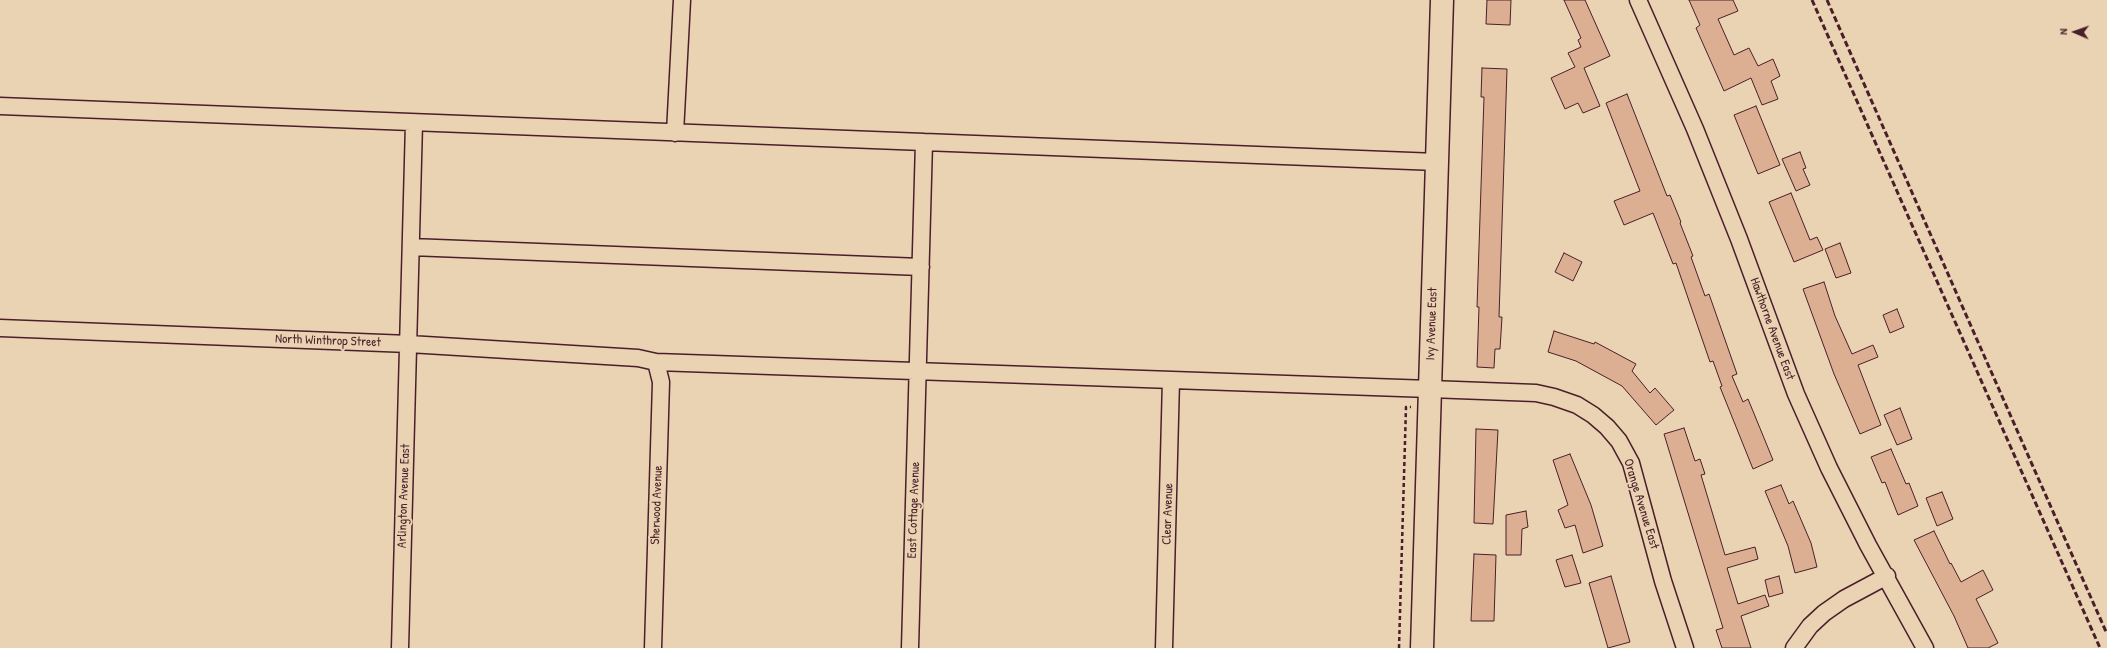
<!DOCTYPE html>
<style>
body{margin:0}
#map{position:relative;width:2107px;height:648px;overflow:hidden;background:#e9d3b2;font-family:"Patrick Hand",sans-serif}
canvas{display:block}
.north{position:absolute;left:2055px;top:12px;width:40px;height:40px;-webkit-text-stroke:3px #e9d3b2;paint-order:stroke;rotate:272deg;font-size:11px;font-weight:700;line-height:16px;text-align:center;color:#4a1f2b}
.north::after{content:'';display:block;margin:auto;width:14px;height:18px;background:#4a1f2b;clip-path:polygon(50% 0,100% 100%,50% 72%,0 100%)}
</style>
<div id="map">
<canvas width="2107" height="648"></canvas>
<div class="north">N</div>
</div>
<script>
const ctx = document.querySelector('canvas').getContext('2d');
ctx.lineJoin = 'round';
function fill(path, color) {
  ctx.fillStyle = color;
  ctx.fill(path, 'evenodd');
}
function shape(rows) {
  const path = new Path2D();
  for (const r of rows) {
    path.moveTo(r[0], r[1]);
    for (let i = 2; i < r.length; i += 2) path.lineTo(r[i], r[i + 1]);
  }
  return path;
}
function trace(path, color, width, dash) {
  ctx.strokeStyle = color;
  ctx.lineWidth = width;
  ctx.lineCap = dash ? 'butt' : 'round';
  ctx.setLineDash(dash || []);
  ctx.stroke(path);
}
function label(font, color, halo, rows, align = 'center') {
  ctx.font = font + ' "Patrick Hand",sans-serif';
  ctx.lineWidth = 4;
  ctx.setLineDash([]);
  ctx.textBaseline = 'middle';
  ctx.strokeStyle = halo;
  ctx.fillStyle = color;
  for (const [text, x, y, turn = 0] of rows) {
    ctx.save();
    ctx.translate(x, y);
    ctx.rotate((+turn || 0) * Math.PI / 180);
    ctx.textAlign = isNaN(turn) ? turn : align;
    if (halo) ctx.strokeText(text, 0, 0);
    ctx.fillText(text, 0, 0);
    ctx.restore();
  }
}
const building = shape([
 [1487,0,1511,0,1510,25,1486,24,1487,0],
 [1564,0,1585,0,1610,56,1584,68,1600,106,1583,113,1578,103,1565,109,1551,78,1575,67,1568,53,1581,47,1578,40,1581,38,1564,0],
 [1689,0,1733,0,1738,11,1718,19,1734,55,1749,48,1758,66,1773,59,1780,76,1771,81,1778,99,1762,105,1751,78,1724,91,1696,28,1700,25,1689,0],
 [1482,68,1507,69,1499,317,1502,317,1500,349,1495,349,1494,368,1477,367,1479,307,1477,307,1484,97,1481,97,1482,68],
 [1627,94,1667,196,1670,195,1681,222,1680,223,1693,256,1691,257,1705,296,1709,294,1737,374,1732,376,1743,402,1748,399,1773,460,1753,469,1720,387,1722,386,1713,361,1710,362,1676,263,1673,264,1653,213,1624,225,1614,201,1640,191,1606,103,1627,94],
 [1756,106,1780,165,1758,174,1734,115,1756,106],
 [1800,152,1806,168,1803,169,1810,185,1796,191,1782,159,1800,152],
 [1791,193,1810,240,1817,237,1823,250,1794,262,1769,202,1791,193],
 [1840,243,1851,273,1836,278,1825,249,1840,243],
 [1564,253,1582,262,1573,281,1555,272,1564,253],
 [1824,282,1835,316,1852,354,1873,345,1878,357,1858,365,1881,425,1860,434,1834,374,1803,289,1824,282],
 [1897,309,1904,327,1890,333,1883,315,1897,309],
 [1554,331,1594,344,1595,342,1636,364,1632,371,1650,393,1655,388,1674,410,1656,425,1622,386,1576,361,1548,352,1554,331],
 [1900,408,1912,439,1897,445,1884,415,1900,408],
 [1684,428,1695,461,1700,459,1705,474,1701,475,1725,555,1755,547,1758,559,1727,568,1738,604,1765,595,1769,606,1741,616,1751,648,1722,648,1716,630,1723,628,1664,434,1684,428],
 [1476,429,1498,430,1493,524,1474,523,1476,429],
 [1891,449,1906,484,1909,483,1918,506,1898,515,1885,482,1882,483,1871,457,1891,449],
 [1570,454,1591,505,1603,546,1583,553,1575,525,1565,528,1558,510,1568,505,1553,460,1570,454],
 [1781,485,1789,504,1793,501,1811,543,1817,567,1795,573,1788,546,1765,491,1781,485],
 [1942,492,1953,519,1937,526,1926,498,1942,492],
 [1526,511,1528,527,1522,529,1521,555,1506,555,1506,515,1526,511],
 [1934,531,1950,564,1951,563,1961,582,1983,570,1993,590,1976,599,1998,643,1988,648,1968,648,1954,616,1914,540,1934,531],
 [1474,554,1496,555,1494,621,1471,621,1474,554],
 [1572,555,1581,583,1565,587,1556,560,1572,555],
 [1611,576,1630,642,1608,648,1589,583,1611,576],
 [1779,576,1783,593,1769,597,1765,580,1779,576]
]);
const path = shape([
 [1399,648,1406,407,1411,407]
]);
const street = shape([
 [1638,0,1695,129,1739,239,1796,394,1829,468,1868,545,1925,648],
 [0,106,1437,162],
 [675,133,682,0],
 [411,247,921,267],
 [0,328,409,344,638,358,656,362,1430,389,1536,393,1554,397,1577,405,1593,415,1607,427,1619,441,1631,463,1663,581,1685,648],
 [400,648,414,123],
 [653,648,661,382,656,362],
 [910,648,924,142],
 [1164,648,1171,380],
 [1794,648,1810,626,1824,613,1844,599,1887,576]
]);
const secondary = shape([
 [1422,648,1442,0]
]);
const rail = shape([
 [1812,0,2100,648],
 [1827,0,2107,634]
]);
const streetNames = [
 ["Ivy Avenue East",1432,324,-88],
 ["Hawthorne Avenue East",1772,329,70],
 ["North Winthrop Street",328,341,2],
 ["Arlington Avenue East",404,496,-88],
 ["Orange Avenue East",1641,504,73],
 ["Sherwood Avenue",657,505,-88],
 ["East Cottage Avenue",914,510,-88],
 ["Clear Avenue",1168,514,-88]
];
fill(building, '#dcaf93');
trace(building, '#4a1f2b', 1);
trace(street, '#4a1f2b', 19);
trace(secondary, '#4a1f2b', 25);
trace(path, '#4a1f2b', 2.5, [4, 3]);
trace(street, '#e9d3b2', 16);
trace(secondary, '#e9d3b2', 22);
trace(rail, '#4a1f2b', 3, [6, 3]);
label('13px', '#4a1f2b', '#e9d3b2', streetNames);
</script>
